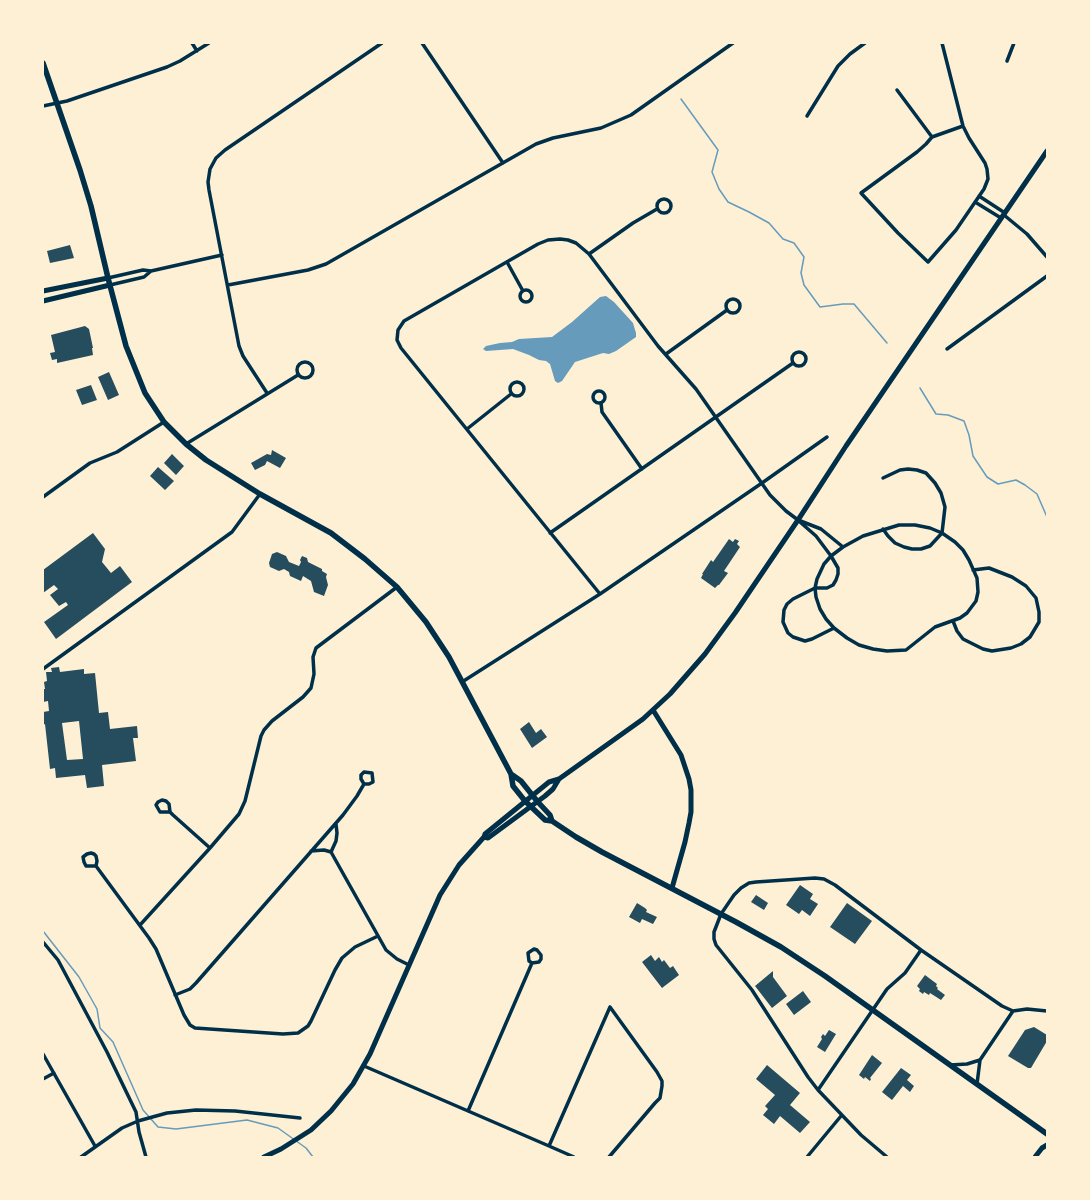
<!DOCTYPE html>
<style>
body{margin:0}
#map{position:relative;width:1090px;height:1200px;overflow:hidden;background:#fdf0d5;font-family:Georgia,serif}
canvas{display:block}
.frame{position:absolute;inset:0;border:44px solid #fdf0d5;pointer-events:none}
</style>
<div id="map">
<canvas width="1090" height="1200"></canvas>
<div class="frame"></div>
</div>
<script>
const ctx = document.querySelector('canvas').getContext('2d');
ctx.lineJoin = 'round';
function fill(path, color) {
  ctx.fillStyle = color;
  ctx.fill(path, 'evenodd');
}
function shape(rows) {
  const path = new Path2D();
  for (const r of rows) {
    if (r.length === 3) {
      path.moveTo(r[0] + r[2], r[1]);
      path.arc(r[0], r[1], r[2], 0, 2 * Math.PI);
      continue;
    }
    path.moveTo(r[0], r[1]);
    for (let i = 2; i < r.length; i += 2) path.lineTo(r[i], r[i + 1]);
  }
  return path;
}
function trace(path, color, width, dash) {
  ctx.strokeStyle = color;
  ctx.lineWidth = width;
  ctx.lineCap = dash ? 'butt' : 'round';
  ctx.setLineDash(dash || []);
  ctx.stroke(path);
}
const water = shape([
 [606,296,614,302,633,323,636,333,636,337,616,351,609,354,603,353,575,362,562,381,558,383,555,381,550,364,546,361,539,360,529,355,513,349,486,351,483,349,486,346,500,343,512,342,519,339,552,337,572,322,600,297]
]);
const stream = shape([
 [681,99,718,150,712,172,719,189,728,202,749,212,769,223,783,239,794,243,804,257,801,273,804,285,820,307,843,304,854,304,887,343],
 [920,388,936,414,948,415,964,421,969,435,973,456,987,477,998,484,1016,480,1025,485,1037,494,1047,517],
 [43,931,79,977,97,1009,100,1028,113,1042,143,1110,158,1127,176,1129,247,1120,278,1128,306,1148,313,1157]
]);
const building = shape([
 [70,245,74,258,50,263,47,251],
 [85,326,89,329,93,348,92,348,93,355,57,363,57,359,52,360,50,353,55,352,51,335],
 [109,372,119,395,108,400,98,377],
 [91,385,97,400,82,405,76,390],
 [272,450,286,458,280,468,267,461,265,465,255,470,251,463,267,454,271,455],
 [172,454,184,466,176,475,164,463],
 [158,467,174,481,165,490,150,476],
 [93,533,105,549,102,562,111,573,120,566,132,582,56,639,44,622,68,605,66,602,59,606,50,595,58,589,54,585,43,593,43,570],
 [729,539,733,542,735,539,739,541,737,544,740,547,724,571,728,573,719,585,718,585,715,588,701,578,703,574,702,574,711,560,713,562],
 [277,552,286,556,289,562,299,566,301,562,300,560,302,556,307,558,308,562,322,569,322,571,327,574,326,577,328,585,324,596,314,592,311,581,303,576,301,581,290,576,289,572,284,569,279,571,270,567,269,563,272,554],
 [59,667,60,672,84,669,84,674,95,673,99,713,108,712,110,729,137,726,138,738,133,738,136,761,102,765,104,786,87,788,85,775,56,778,55,768,50,769,45,724,43,725,43,712,49,711,48,701,43,702,43,689,45,689,44,682,47,681,46,672,52,672,51,668],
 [79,721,83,759,67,760,62,723],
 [529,722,536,733,541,729,547,737,532,748,520,729],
 [800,885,813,894,810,899,818,904,810,916,802,910,799,914,786,905],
 [756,895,768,903,764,910,751,902],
 [637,903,645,908,647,910,646,912,657,917,653,924,642,919,640,923,629,917],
 [847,903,872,921,855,944,830,927],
 [651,955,655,961,659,957,662,962,664,960,670,968,673,966,679,975,662,988,642,962],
 [773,971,773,977,787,996,772,1008,755,986],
 [925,975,937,984,936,986,938,988,937,989,945,995,941,1000,930,993,929,995,924,992,923,994,919,991,920,989,917,986],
 [803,991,811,1002,794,1015,786,1004],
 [1034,1027,1047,1035,1047,1041,1031,1068,1028,1068,1008,1056,1025,1030],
 [829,1030,836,1034,825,1052,817,1047,822,1039,821,1037,823,1034,825,1036],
 [872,1055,882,1063,870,1078,871,1079,870,1081,865,1077,864,1079,859,1075],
 [767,1065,800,1093,790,1105,810,1122,800,1133,780,1116,774,1124,763,1115,768,1109,765,1106,775,1095,756,1079],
 [901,1068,911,1075,907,1080,914,1086,910,1092,903,1086,892,1100,882,1092]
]);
const minor = shape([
 [192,43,197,51],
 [422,43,503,163],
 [942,43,963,126,969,138,985,163,987,169,988,179,984,189,956,230,928,262,898,233,861,193,917,152,926,144,932,137,963,126],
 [1007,61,1014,43],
 [897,90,932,137],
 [43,106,67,101,167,67,180,61,209,43],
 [807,116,838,66,850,54,865,43],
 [979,196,1005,213],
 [664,206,7],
 [975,202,1001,218],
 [1004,215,1027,234,1047,257],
 [589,254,633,223,657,209],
 [507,262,523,291],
 [108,278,143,270,151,271,222,255],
 [110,285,144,277,151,271],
 [228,285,308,270,326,264,536,144,553,138,601,128,631,115,733,43],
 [526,296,6],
 [733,306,7],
 [947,349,1047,276],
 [799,359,7],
 [666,354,727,310],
 [305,370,8],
 [517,389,7],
 [599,397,6],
 [267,393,243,356,239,346,209,190,208,182,210,169,216,158,225,150,382,43],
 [601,403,602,412,642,469],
 [467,429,511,394],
 [186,444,298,375],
 [883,478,900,470,908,469,917,470,926,473,935,483,941,493,945,507,942,533,930,546,921,549,912,549,904,547,895,543,888,536,883,529],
 [43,497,90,463,117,452,164,422],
 [800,522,816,536,831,556,838,568,838,574,836,580,833,585,827,588,815,588,793,599,787,604,784,610,783,622,788,633,793,637,805,641,812,639,834,628],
 [899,525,915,525,930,528,942,533,955,542,963,550,969,560,977,578,978,592,976,601,967,613,960,618,935,627,906,650,887,651,873,649,859,645,847,638,834,628,826,619,820,609,816,597,815,588,817,579,824,564,831,556,843,547,863,536,899,525],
 [550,533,793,363],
 [600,594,401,348,397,340,398,330,404,321,538,244,548,240,560,239,568,240,576,243,589,254,658,346,696,389,770,495,786,511,798,520,821,529,843,547],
 [953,621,957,631,963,639,983,649,992,651,1011,648,1021,644,1030,637,1039,622,1039,612,1036,598,1026,586,1012,577,989,568,973,570],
 [43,669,232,532,260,494],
 [462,682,600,594,762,483,827,437],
 [170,812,160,812,156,805,158,802,162,800,166,801,169,804,170,812,173,815,210,848],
 [311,851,324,850,331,852,386,950,397,959,409,965],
 [331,852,336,841,337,833,336,824],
 [96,866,86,866,84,862,83,857,87,854,91,853,94,854,96,856,97,861,96,866,149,938,156,949,184,1015,190,1025,195,1028,283,1034,298,1033,308,1026,311,1021,335,970,342,958,355,947,378,936],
 [140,925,210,848,239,814,245,801,261,736,264,730,272,721,303,697,311,688,314,674,313,657,316,648,397,587],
 [43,942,58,960,107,1052,136,1112,139,1132,146,1157],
 [175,995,190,989,196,983,343,815,357,796,364,784,369,784,373,782,372,773,364,772,361,775,361,779,364,784],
 [43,1054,95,1146],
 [950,1065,967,1064,980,1060],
 [364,1066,549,1146],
 [43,1079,54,1073],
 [977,1084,980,1060,1013,1011],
 [818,1090,887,989,905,973,921,950],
 [468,1111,532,963,539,962,541,959,541,955,537,950,534,949,528,953,529,961,532,963],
 [81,1157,122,1128,138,1121,167,1113,196,1110,235,1111,300,1118],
 [574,1157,549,1146,610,1007],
 [609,1157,655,1103,660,1098,662,1086,662,1081,657,1072,610,1007],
 [807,1157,841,1116],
 [887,1157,861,1135,818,1090,808,1077,752,990,716,945,714,939,714,932,721,914,734,895,741,888,749,883,756,882,815,878,824,879,835,885,921,950,1002,1006,1013,1011,1027,1009,1047,1011]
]);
const secondary = shape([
 [43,291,108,278],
 [43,301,110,285],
 [653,710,681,755,689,779,691,790,691,812,689,823,685,842,672,888],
 [484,837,488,838,545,796,553,789,559,779],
 [264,1157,281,1149,311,1130,331,1111,353,1084,370,1054,440,895,459,865,484,837,485,834,549,782,559,779,643,719,670,694,705,654,735,613,798,520,846,446,1047,151],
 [1035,1157,1042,1148,1047,1145]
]);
const primary = shape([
 [43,63,80,170,91,206,108,278,126,346,145,393,164,422,186,444,206,460,260,494,331,533,365,559,397,587,426,622,449,657,511,774,513,786,525,801,545,820,552,821,576,837,602,852,736,922,781,947,825,976,1047,1134],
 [511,774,521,781,537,801,550,815,552,821]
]);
fill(water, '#669bbc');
trace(stream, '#669bbc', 1.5);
fill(building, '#264d5e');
trace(minor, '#003049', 3.5);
trace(secondary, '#003049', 5);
trace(primary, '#003049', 5.5);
</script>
